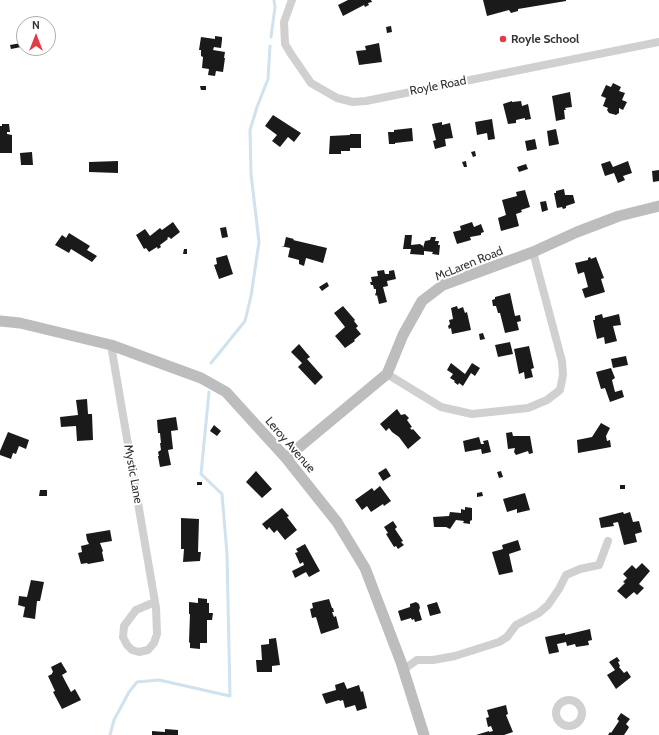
<!DOCTYPE html>
<style>
body{margin:0}
#map{position:relative;width:659px;height:735px;overflow:hidden;background:#fff;font-family:Cabin,sans-serif}
canvas{display:block}
.north{position:absolute;left:16px;top:16px;width:40px;height:40px;box-sizing:border-box;background:#fff;border:1px solid #adadad;border-radius:50%;rotate:0deg;font-size:11px;font-weight:700;line-height:16px;text-align:center;color:#333}
.north::after{content:'';display:block;margin:auto;width:14px;height:18px;background:#e63946;clip-path:polygon(50% 0,100% 100%,50% 72%,0 100%)}
</style>
<div id="map">
<canvas width="659" height="735"></canvas>
<div class="north">N</div>
</div>
<script>
const ctx = document.querySelector('canvas').getContext('2d');
ctx.lineJoin = 'round';
function shape(rows) {
  const path = new Path2D();
  for (const r of rows) {
    if (r.length === 3) {
      path.moveTo(r[0] + r[2], r[1]);
      path.arc(r[0], r[1], r[2], 0, 2 * Math.PI);
      continue;
    }
    path.moveTo(r[0], r[1]);
    for (let i = 2; i < r.length; i += 2) path.lineTo(r[i], r[i + 1]);
  }
  return path;
}
function trace(path, color, width, dash) {
  ctx.strokeStyle = color;
  ctx.lineWidth = width;
  ctx.lineCap = dash ? 'butt' : 'round';
  ctx.setLineDash(dash || []);
  ctx.stroke(path);
}
function fill(path, color) {
  ctx.fillStyle = color;
  ctx.fill(path, 'evenodd');
}
function label(font, color, halo, rows, align = 'center') {
  ctx.font = font + ' Cabin,sans-serif';
  ctx.lineWidth = 4;
  ctx.setLineDash([]);
  ctx.textBaseline = 'middle';
  ctx.strokeStyle = halo;
  ctx.fillStyle = color;
  for (const [text, x, y, turn = 0] of rows) {
    ctx.save();
    ctx.translate(x, y);
    ctx.rotate((+turn || 0) * Math.PI / 180);
    ctx.textAlign = isNaN(turn) ? turn : align;
    if (halo) ctx.strokeText(text, 0, 0);
    ctx.fillText(text, 0, 0);
    ctx.restore();
  }
}
const stream = shape([
 [271,37,275,7,274,0],
 [211,363,245,321,251,296,259,242,251,174,250,130,257,107,268,79,270,46],
 [110,735,114,720,129,692,137,682,159,680,230,696,227,554,222,494,201,474,209,392]
]);
const building = shape([
 [348,0,371,0,372,2,368,3,369,5,365,7,364,5,343,16,338,5],
 [483,0,566,0,566,1,518,9,518,11,511,13,509,10,487,16],
 [391,26,392,32,387,33,386,27],
 [215,36,222,37,222,40,221,48,214,47,213,50,225,52,224,58,225,58,223,72,216,71,215,76,208,75,209,69,202,68,203,57,201,56,201,50,199,50,201,37,215,39],
 [21,43,21,47,11,49,10,45],
 [379,43,382,62,359,65,356,51,366,50,365,46],
 [613,83,621,87,619,91,625,93,622,100,627,102,623,110,619,108,619,113,616,115,609,113,607,110,608,108,603,106,606,98,601,96,606,85,611,87],
 [200,86,206,86,206,90,201,90],
 [570,92,572,107,565,108,566,110,564,110,565,119,556,121,552,96],
 [512,101,512,102,521,101,522,106,528,104,531,119,525,120,525,118,516,120,516,123,508,124,503,104],
 [273,115,301,133,294,142,288,137,280,147,272,141,277,135,265,126],
 [492,119,495,139,488,140,487,133,477,135,475,122],
 [442,122,442,125,450,123,453,138,445,139,446,146,435,149,433,141,436,140,432,124],
 [2,124,9,124,10,132,7,132,7,134,12,135,12,153,0,153,0,126,2,126],
 [412,128,413,141,395,143,395,144,389,144,388,132,394,132,394,130],
 [556,129,559,144,549,146,547,131],
 [350,134,361,134,361,148,350,148,350,151,341,151,341,154,329,154,330,136,350,135],
 [535,139,537,149,527,151,525,141],
 [475,151,476,156,473,157,471,152],
 [32,152,33,165,21,165,20,153],
 [118,161,118,173,89,172,89,162],
 [466,161,467,167,464,167,462,162],
 [610,161,613,167,628,161,632,173,623,176,625,180,618,183,614,173,605,176,601,164],
 [526,164,528,169,519,172,517,167],
 [659,170,659,181,653,182,652,171],
 [564,189,565,195,573,195,575,203,566,206,566,208,563,209,562,207,557,208,554,193,556,193,556,191],
 [525,190,530,207,521,210,522,212,516,214,519,226,501,231,498,218,506,215,502,200,517,196,516,192],
 [546,201,548,210,542,212,540,202],
 [173,222,180,232,171,239,169,237,167,238,168,239,160,245,161,247,158,249,157,247,149,252,146,248,144,249,136,235,145,229,150,236,160,228,162,230],
 [472,222,474,227,481,224,484,232,481,233,481,235,470,237,471,240,457,244,453,232,461,230,460,226],
 [226,227,228,237,222,238,220,228],
 [69,233,90,246,87,250,97,256,92,262,71,249,69,253,55,245,62,235,66,238],
 [405,235,412,235,411,245,420,244,423,246,423,248,425,241,430,240,431,237,436,237,435,241,439,241,438,245,440,245,439,255,432,254,433,252,424,251,424,255,410,254,411,249,403,249],
 [286,237,294,239,293,240,327,248,323,263,306,258,304,266,299,264,299,260,288,257,290,248,281,246,284,246],
 [184,249,187,249,187,254,183,254],
 [227,255,233,274,219,279,214,265,217,264,216,258],
 [590,257,591,259,596,257,604,278,601,279,605,292,585,298,582,289,588,287,584,272,578,274,575,263,588,260,588,258],
 [384,270,385,274,389,274,389,271,394,270,396,279,387,281,388,286,383,287,387,302,379,304,377,295,376,296,375,294,376,293,376,289,374,289,373,285,371,285,370,282,372,282,371,277,378,276,377,271],
 [327,282,329,286,322,291,319,287],
 [510,293,515,316,520,315,521,321,517,322,519,330,505,333,500,313,498,313,496,306,493,306,492,300,495,299,495,297],
 [343,306,355,320,354,321,358,326,356,328,361,334,354,340,355,341,345,348,335,336,345,327,334,313],
 [457,306,458,309,463,307,465,313,467,312,471,330,452,334,451,328,449,329,448,326,450,324,449,320,453,319,451,308],
 [602,314,603,318,619,314,621,325,613,326,617,341,605,344,604,337,597,339,593,320,595,320,595,316],
 [483,333,485,339,480,340,479,334],
 [510,342,513,354,498,357,495,345],
 [299,344,310,357,307,359,323,377,315,385,298,367,302,363,291,352],
 [529,346,534,368,531,369,533,377,525,379,524,372,519,374,514,349],
 [626,356,628,365,613,368,611,359],
 [451,363,465,374,472,363,480,368,475,376,471,373,463,386,459,383,458,385,454,382,455,381,450,378,453,374,447,370],
 [611,368,615,378,612,380,615,392,622,390,624,397,610,402,605,388,601,389,596,372],
 [87,399,88,414,92,414,93,440,77,441,76,426,61,427,60,417,78,415,76,400],
 [397,409,401,415,405,414,409,418,407,420,412,427,410,428,412,430,413,429,421,438,408,449,399,437,392,432,389,428,386,431,380,424],
 [176,417,178,430,171,431,173,449,168,450,171,465,160,467,158,456,159,456,158,452,161,450,160,443,161,443,160,433,158,433,157,420],
 [601,423,610,428,606,436,607,441,610,440,611,447,578,453,577,440,592,437],
 [214,425,221,431,217,436,210,431],
 [8,432,29,440,26,449,19,446,16,454,13,453,11,459,0,455,0,451],
 [512,432,513,436,530,436,533,453,529,454,528,451,516,455,514,452,515,448,508,449,506,433],
 [479,437,481,444,484,444,483,441,488,440,491,452,482,454,481,449,465,452,463,441],
 [386,468,391,476,383,481,378,473],
 [256,471,272,489,262,498,246,482],
 [501,471,503,477,499,478,497,472],
 [197,482,202,482,202,485,197,485],
 [620,485,625,485,625,489,620,489],
 [380,486,391,501,384,506,383,504,371,512,367,506,362,510,355,500,372,488,374,491],
 [40,490,47,490,47,496,39,496],
 [482,492,483,496,477,497,477,493],
 [525,493,530,510,517,513,517,509,507,512,503,499],
 [465,507,472,508,472,520,470,521,470,524,463,523,464,521,456,520,450,529,446,527,434,527,433,517,449,516,450,512,461,513,461,509,465,510],
 [282,508,289,516,287,517,297,530,285,540,277,530,274,533,269,527,267,530,262,524],
 [623,512,624,514,630,512,633,522,639,521,642,532,635,534,637,542,624,545,618,522,613,523,614,526,601,528,599,518],
 [181,518,199,519,198,552,201,552,200,561,183,562,184,549,181,549],
 [393,521,397,527,395,529,403,541,401,542,404,545,398,549,396,546,394,547,386,534,388,533,384,527],
 [110,530,112,541,100,543,103,551,102,552,104,561,88,564,87,563,81,564,78,553,82,552,81,546,89,544,87,540,86,534],
 [518,540,521,550,509,554,513,572,499,575,492,552,503,549,502,545],
 [305,544,320,571,309,577,306,572,295,578,292,571,304,565,303,562,300,564,295,553,298,552,296,549],
 [642,563,650,571,639,584,644,588,637,595,634,592,626,599,617,591,625,583,623,582,627,578,623,574,632,565,636,569],
 [31,580,44,582,40,601,37,601,35,619,23,617,25,607,18,605,19,596,27,597],
 [198,598,207,599,207,603,209,603,209,613,213,613,212,620,207,620,207,643,200,643,200,649,190,648,190,643,189,642,190,614,189,614,189,602,198,603],
 [329,599,332,608,333,608,334,612,332,612,334,617,336,616,339,628,321,634,316,617,312,618,310,609,313,608,312,603],
 [416,602,419,604,420,608,419,610,422,620,415,622,414,619,412,620,411,618,401,621,398,611,410,607,410,604],
 [437,602,441,613,430,616,427,605],
 [590,629,592,640,588,641,589,645,576,647,575,644,567,646,566,642,557,644,559,652,549,654,545,637,565,633,565,635],
 [276,638,280,665,272,666,272,672,257,672,256,660,262,660,261,645,269,644,269,639],
 [617,657,620,661,618,662,620,666,619,667,624,673,627,671,631,677,616,689,607,675,615,670,609,662],
 [61,662,67,672,62,675,71,692,75,689,81,700,62,709,53,692,55,691,48,676,52,674,52,673,53,672,51,667],
 [344,682,347,689,359,685,361,692,363,691,367,708,357,711,355,705,345,708,343,700,340,701,339,700,326,704,322,694,336,690,335,685],
 [506,705,508,714,506,715,513,732,504,735,476,735,489,731,489,732,493,731,491,726,488,727,486,718,489,717,487,710],
 [621,713,630,719,626,724,629,727,628,729,624,735,608,735,610,732,611,733,619,721,617,719],
 [165,729,178,730,178,735,152,735,152,731,165,732]
]);
const street = shape([
 [292,0,284,22,285,44,291,54,311,83,337,98,353,102,366,101,659,42],
 [111,345,156,608,157,634,154,643,148,650,139,652,132,650,127,645,123,637,124,626,136,610,155,602],
 [387,374,441,407,472,414,528,408,547,400,560,390,563,375,562,361,533,252],
 [403,670,417,660,433,660,455,656,499,642,507,637,516,625,539,613,548,605,559,589,566,575,580,569,599,565,608,541],
 [569,713,13]
]);
const secondary = shape([
 [0,321,20,323,111,345,201,378,226,392,286,458,337,522,365,568,401,662,424,735],
 [286,458,387,374,403,335,422,301,443,285,533,252,577,232,619,216,659,206]
]);
const markers = [
 [503,39,4,"#e63946"]
];
const poiNames = [
 ["Royle School",511,39]
];
const streetNames = [
 ["Royle Road",438,86,-11],
 ["McLaren Road",469,264,-22],
 ["Leroy Avenue",290,445,49],
 ["Mystic Lane",133,474,80]
];
trace(stream, '#cfe2ee', 3);
fill(building, '#1a1a1a');
trace(street, '#d0d0d0', 8);
trace(secondary, '#bdbdbd', 11);
for (const [x, y, r, color] of markers) {
  const dot = new Path2D();
  dot.arc(x, y, r, 0, 2 * Math.PI);
  ctx.fillStyle = color;
  ctx.fill(dot);
  trace(dot, '#fff', 1.5);
}
label('bold 12px', '#333', '#fff', poiNames, 'left');
label('12px', '#333', '#fff', streetNames);
</script>
